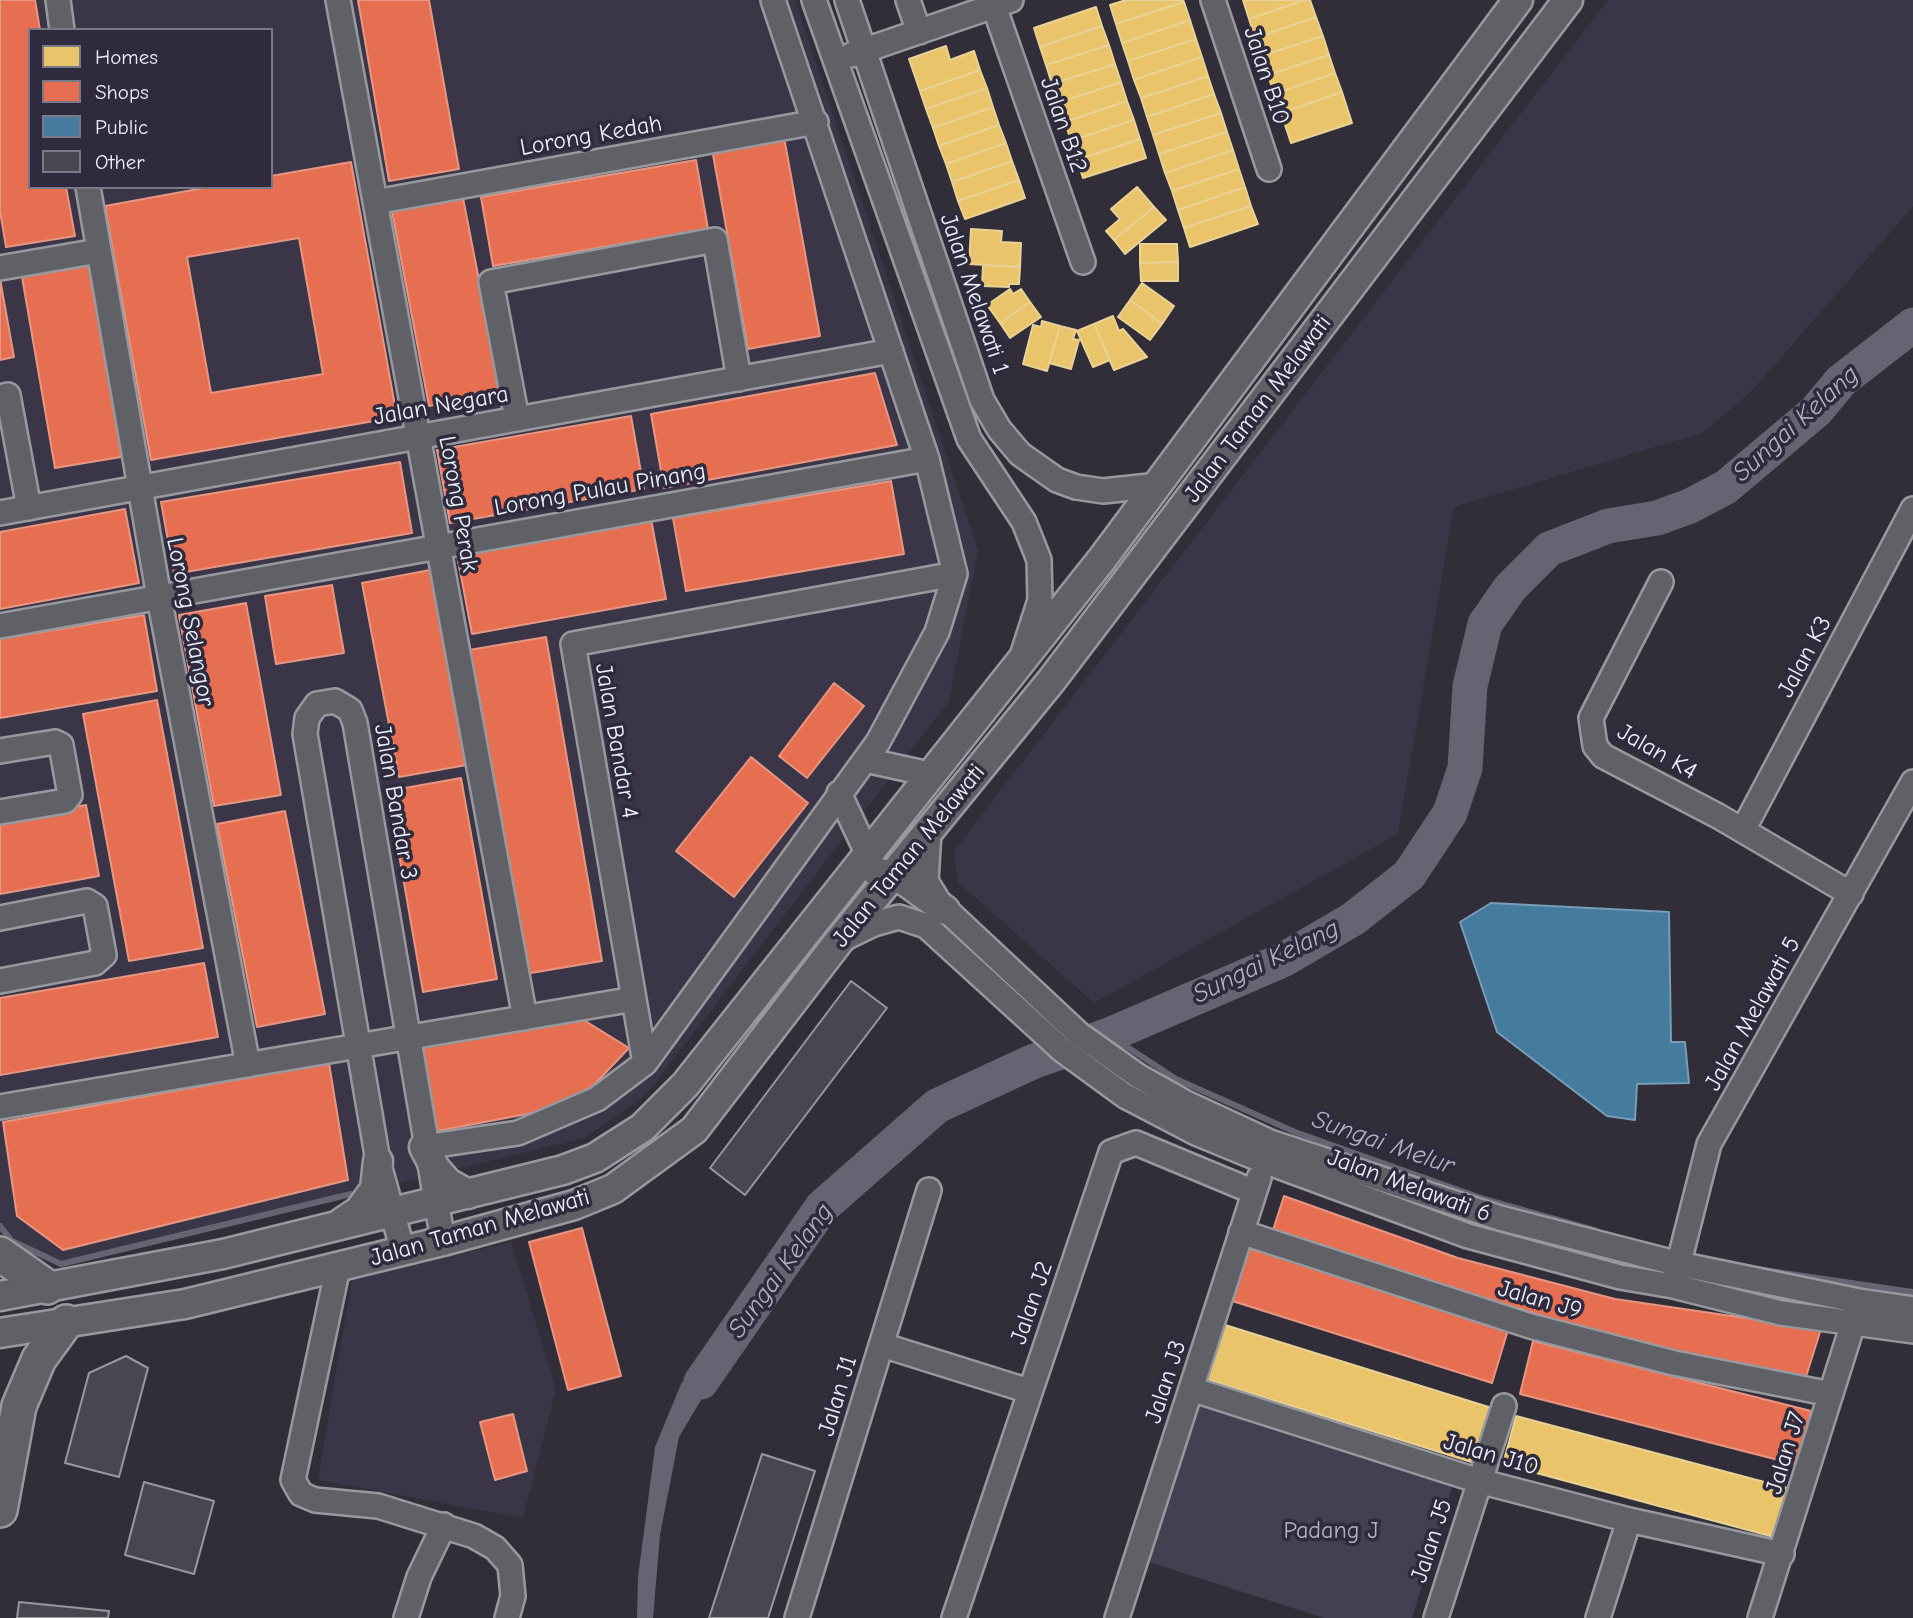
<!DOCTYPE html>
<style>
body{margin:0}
#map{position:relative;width:1913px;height:1618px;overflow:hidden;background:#312e39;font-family:"Comic Neue",sans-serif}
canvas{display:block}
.legend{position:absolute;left:28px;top:28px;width:245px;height:161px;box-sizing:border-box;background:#2f2a3d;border:2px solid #797a88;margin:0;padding:9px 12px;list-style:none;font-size:21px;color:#e8f1f8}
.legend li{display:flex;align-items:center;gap:14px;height:35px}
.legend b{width:35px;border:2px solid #797a88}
</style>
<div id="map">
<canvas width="1913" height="1618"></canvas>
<ul class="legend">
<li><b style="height:19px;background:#e9c46a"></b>Homes</li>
<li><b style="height:19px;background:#e76f51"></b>Shops</li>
<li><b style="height:19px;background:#457b9d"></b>Public</li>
<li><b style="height:19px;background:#48464e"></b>Other</li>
</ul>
</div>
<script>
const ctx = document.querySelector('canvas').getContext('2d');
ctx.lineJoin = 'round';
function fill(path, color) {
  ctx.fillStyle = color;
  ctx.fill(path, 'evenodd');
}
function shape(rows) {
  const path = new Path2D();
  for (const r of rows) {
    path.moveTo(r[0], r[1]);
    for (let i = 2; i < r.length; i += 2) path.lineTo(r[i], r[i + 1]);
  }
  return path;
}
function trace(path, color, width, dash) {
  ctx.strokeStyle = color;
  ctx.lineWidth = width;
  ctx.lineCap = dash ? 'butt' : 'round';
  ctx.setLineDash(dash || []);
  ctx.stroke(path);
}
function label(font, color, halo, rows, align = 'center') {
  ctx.font = font + ' "Comic Neue",sans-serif';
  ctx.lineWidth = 7;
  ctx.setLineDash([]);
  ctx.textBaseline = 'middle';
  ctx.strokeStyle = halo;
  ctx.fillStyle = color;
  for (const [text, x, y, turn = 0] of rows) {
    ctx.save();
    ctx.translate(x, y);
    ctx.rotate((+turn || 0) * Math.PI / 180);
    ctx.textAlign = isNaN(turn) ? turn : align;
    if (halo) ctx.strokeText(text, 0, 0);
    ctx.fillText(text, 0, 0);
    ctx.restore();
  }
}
const built = shape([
 [0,0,795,0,978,551,949,701,646,1095,585,1138,68,1263,0,1237],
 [30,30,271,30,271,187,30,187],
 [1608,0,1913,0,1913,206,1751,392,1702,433,1454,507,1398,834,1094,1003,958,882,954,851],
 [511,1242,556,1389,523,1518,318,1480,352,1280]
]);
const green = shape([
 [1193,1398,1454,1481,1412,1618,1324,1618,1143,1560]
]);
const water = shape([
 [720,1340,733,1346,679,1437,660,1535,653,1618,637,1618,638,1577,655,1447,681,1384]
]);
const homes = shape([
 [1126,0,1183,0,1184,2,1116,24,1110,5,1126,0],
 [1243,0,1305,0,1249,19,1243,0],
 [1305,0,1310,0,1316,17,1255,38,1249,19,1305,0],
 [1184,2,1190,20,1122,43,1116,24,1184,2],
 [1096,7,1102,26,1040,47,1034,28,1096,7],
 [1316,17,1323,36,1262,56,1255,38,1316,17],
 [1190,20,1196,39,1128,61,1122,43,1190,20],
 [1102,26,1109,45,1046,65,1040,47,1102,26],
 [1323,36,1329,55,1268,75,1262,56,1323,36],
 [1196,39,1202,57,1134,80,1128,61,1196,39],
 [1109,45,1115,64,1052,84,1046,65,1109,45],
 [946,46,950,60,974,51,980,70,920,91,909,59,946,46],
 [1329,55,1335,73,1274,94,1268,75,1329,55],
 [1202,57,1208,76,1141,98,1134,80,1202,57],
 [1115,64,1121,82,1058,103,1052,84,1115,64],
 [980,70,987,88,926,109,920,91,980,70],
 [1335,73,1342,92,1281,113,1274,94,1335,73],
 [1208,76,1214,94,1147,117,1141,98,1208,76],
 [1121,82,1127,101,1065,122,1058,103,1121,82],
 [987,88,993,107,933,128,926,109,987,88],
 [1342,92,1352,123,1291,143,1281,113,1342,92],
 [1214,94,1221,113,1153,135,1147,117,1214,94],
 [1127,101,1134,120,1071,141,1065,122,1127,101],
 [993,107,999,125,939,146,933,128,993,107],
 [1221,113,1227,132,1159,154,1153,135,1221,113],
 [1134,120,1140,139,1077,160,1071,141,1134,120],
 [999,125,1006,143,946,164,939,146,999,125],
 [1227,132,1233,150,1165,173,1159,154,1227,132],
 [1140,139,1146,158,1083,178,1077,160,1140,139],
 [1006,143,1012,161,952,182,946,164,1006,143],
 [1233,150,1239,169,1172,191,1165,173,1233,150],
 [1012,161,1019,180,958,201,952,182,1012,161],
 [1239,169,1245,187,1178,210,1172,191,1239,169],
 [1019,180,1025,198,965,219,958,201,1019,180],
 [1137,187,1154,207,1114,240,1106,231,1120,219,1111,209,1137,187],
 [1245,187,1251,206,1184,228,1178,210,1245,187],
 [1251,206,1258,224,1190,247,1184,228,1251,206],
 [1154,207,1166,220,1125,254,1114,240,1154,207],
 [971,229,1002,231,1001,242,1021,243,1020,267,969,264,971,229],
 [1140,244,1177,244,1178,262,1140,263,1140,244],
 [1178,262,1178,281,1141,281,1140,263,1178,262],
 [983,265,1020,267,1019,284,1009,284,1009,287,982,286,983,265],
 [1142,283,1174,306,1162,324,1130,300,1142,283],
 [1010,289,1013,294,1021,289,1030,302,1000,323,987,305,1010,289],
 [1130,300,1162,324,1150,340,1118,317,1130,300],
 [1030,302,1041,317,1010,338,1000,323,1030,302],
 [1113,316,1119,331,1123,329,1147,357,1114,370,1094,324,1113,316],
 [1042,321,1060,326,1047,371,1023,364,1033,325,1041,327,1042,321],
 [1094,324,1110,360,1093,367,1077,331,1094,324],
 [1060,326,1076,330,1073,339,1079,340,1071,369,1049,363,1060,326],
 [1225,1325,1495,1409,1478,1464,1208,1380,1225,1325],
 [1516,1416,1787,1488,1774,1537,1503,1464,1516,1416]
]);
const shops = shape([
 [0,0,35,0,40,30,30,30,30,187,66,187,75,236,6,247,0,211,0,0],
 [358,0,429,0,459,169,389,181,358,0],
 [784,137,820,336,748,349,712,149,784,137],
 [696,160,708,229,493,266,481,197,696,160],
 [351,162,397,417,151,460,105,206,209,187,271,187,271,176,351,162],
 [299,238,323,374,211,393,187,257,299,238],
 [463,198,501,393,429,406,392,211,463,198],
 [93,265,127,456,55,468,22,277,93,265],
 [0,279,14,357,0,360,0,279],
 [875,373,897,445,664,488,651,414,875,373],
 [631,416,644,489,450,523,437,450,631,416],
 [400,462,412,533,174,574,161,502,400,462],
 [891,481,904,554,686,591,673,518,891,481],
 [125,509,139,583,0,609,0,532,125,509],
 [651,519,666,599,472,634,457,555,651,519],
 [435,569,472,764,399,777,362,583,435,569],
 [332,585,344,653,276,664,265,596,332,585],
 [246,603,281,795,214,806,179,615,246,603],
 [144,615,157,691,0,718,0,639,144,615],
 [546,637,602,961,525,974,469,650,546,637],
 [834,683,864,706,807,778,779,756,834,683],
 [157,700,203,948,129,961,83,714,157,700],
 [751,757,808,803,734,897,676,851,751,757],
 [461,778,497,979,423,992,388,791,461,778],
 [86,805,99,876,0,894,0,820,86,805],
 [285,811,325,1014,257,1027,217,824,285,811],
 [204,963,218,1037,0,1075,0,998,204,963],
 [574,1014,629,1048,592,1087,543,1111,432,1132,416,1043,574,1014],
 [329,1063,348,1180,63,1250,17,1216,3,1122,329,1063],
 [1284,1196,1458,1258,1615,1299,1821,1329,1803,1386,1579,1327,1272,1233,1284,1196],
 [582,1228,621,1376,568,1390,529,1242,582,1228],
 [1243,1245,1508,1330,1492,1383,1226,1299,1243,1245],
 [1533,1341,1811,1411,1798,1465,1520,1394,1533,1341],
 [513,1414,527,1471,495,1480,480,1422,513,1414]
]);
const public = shape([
 [1491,903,1669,912,1671,1042,1685,1042,1689,1083,1637,1084,1635,1120,1607,1116,1497,1032,1460,922,1491,903]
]);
const stream = shape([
 [1109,1035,1176,1079,1295,1132,1484,1199,1597,1231],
 [0,1226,12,1241,61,1264,351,1194],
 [1756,1269,1913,1292]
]);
const river = shape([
 [701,1382,822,1207,937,1106,1032,1062,1109,1035,1283,960,1353,919,1409,875,1450,813,1465,768,1470,686,1485,624,1510,588,1549,549,1608,526,1657,518,1690,506,1726,487,1816,411,1841,381,1913,325]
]);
const building = shape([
 [851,981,887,1008,745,1195,710,1168,851,981],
 [126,1356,148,1368,119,1477,65,1463,89,1373,126,1356],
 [762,1454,815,1471,768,1618,709,1618,762,1454],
 [144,1482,214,1501,194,1574,125,1555,144,1482],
 [19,1602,109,1611,108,1618,17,1618,19,1602]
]);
const minor = shape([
 [58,0,62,30],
 [338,0,525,1018],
 [814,0,969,439,1024,522,1039,560,1040,600,1023,653],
 [847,0,982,400,999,429,1020,454,1057,480,1076,487,1103,491,1159,485],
 [908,0,919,32],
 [1213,0,1269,169],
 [994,6,1083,262],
 [851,55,1011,0],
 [88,187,159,597,248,1065],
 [375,202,816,122],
 [0,268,98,251],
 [0,397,8,395,29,508],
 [517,419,491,282,715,240,739,379],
 [0,513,891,351],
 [1661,582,1591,718,1595,746,1603,756,1718,816,1851,894],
 [0,626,927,459],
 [0,751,55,742,61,745,70,795,65,801,0,812],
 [865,760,929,774],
 [839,793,868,855],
 [1743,830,1913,509],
 [929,832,926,881,940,904,1079,1034,1138,1076,1186,1103,1270,1142,1500,1218,1679,1264,1859,1301,1913,1309],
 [0,918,87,901,95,906,104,955,95,963,0,981],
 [841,940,874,924,899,917,926,926,1062,1050,1125,1096,1196,1133,1264,1161,1468,1236,1620,1277,1673,1286,1781,1313,1913,1331],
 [645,1063,573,644,955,574],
 [0,1107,634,999],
 [424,1147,518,1133,597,1099,645,1063,878,742,937,632,955,574,927,459,773,0],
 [1241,1232,1530,1326,1674,1363,1831,1394],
 [403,1251,378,1161,305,734,307,718,317,704,335,701,350,710,355,723,443,1241],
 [338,1267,293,1480,301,1494,315,1500,378,1506,474,1536,495,1548,510,1565,513,1596,507,1618],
 [1675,1278,1709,1144,1913,782],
 [882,1345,1029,1391],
 [1191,1389,1479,1481,1629,1520,1782,1554],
 [406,1618,419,1577,444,1525],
 [797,1618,929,1190],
 [954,1618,1111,1152,1136,1143,1254,1192],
 [1117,1618,1259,1178],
 [1436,1618,1504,1406],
 [1598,1618,1629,1520],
 [1760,1618,1857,1311]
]);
const major = shape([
 [877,872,905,881,945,910],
 [424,1147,435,1168,448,1183,468,1194],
 [341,1223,359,1211,375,1189,378,1161],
 [0,1296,223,1254,563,1170,595,1158,642,1128,685,1085,1102,559,1518,0],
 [0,1333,185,1304,443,1241,574,1205,613,1189,694,1130,839,941,1051,681,1568,0]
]);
const highway = shape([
 [0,1254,47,1287],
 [0,1510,19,1406,39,1359,66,1322]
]);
const streetNames = [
 ["Jalan B10",1266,76,72],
 ["Jalan B12",1063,125,71],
 ["Lorong Kedah",591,136,-10],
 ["Jalan Melawati 1",974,294,71],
 ["Jalan Negara",441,406,-10],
 ["Jalan Taman Melawati",1258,409,-53],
 ["Lorong Pulau Pinang",600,490,-10],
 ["Lorong Perak",458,504,80],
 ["Lorong Selangor",190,622,79],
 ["Jalan K3",1805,657,-62],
 ["Jalan Bandar 4",616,741,80],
 ["Jalan K4",1657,752,30],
 ["Jalan Bandar 3",395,802,80],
 ["Jalan Taman Melawati",909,856,-51],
 ["Jalan Melawati 5",1753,1014,-61],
 ["Jalan Melawati 6",1409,1186,20],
 ["Jalan Taman Melawati",480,1228,-16],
 ["Jalan J9",1540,1300,16],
 ["Jalan J2",1032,1303,-71],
 ["Jalan J3",1166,1382,-72],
 ["Jalan J1",838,1396,-73],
 ["Jalan J7",1786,1453,-73],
 ["Jalan J10",1491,1455,16],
 ["Jalan J5",1432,1541,-72]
];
const parkNames = [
 ["Padang J",1331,1531]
];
const waterNames = [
 ["Sungai Kelang",1796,424,-42],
 ["Sungai Kelang",1266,962,-26],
 ["Sungai Melur",1383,1143,19],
 ["Sungai Kelang",781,1271,-54]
];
fill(built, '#3a3647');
fill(green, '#434151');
fill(water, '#646472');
fill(homes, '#e9c46a');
trace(homes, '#e9d295', 2);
fill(shops, '#e76f51');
trace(shops, '#e79683', 2);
fill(public, '#457b9d');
trace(public, '#769eb8', 2);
trace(stream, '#646472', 6);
trace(river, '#646472', 35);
fill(building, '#48464e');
trace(building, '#98999f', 2);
trace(minor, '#98999f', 28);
trace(major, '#98999f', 33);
trace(highway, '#98999f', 38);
trace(minor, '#606067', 23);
trace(major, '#606067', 28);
trace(highway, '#606067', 33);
label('24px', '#e8f1f8', '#2f2a3d', streetNames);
label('24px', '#afb4bf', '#2f2a3d', parkNames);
label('italic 26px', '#afb4be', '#2f2a3d', waterNames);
</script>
